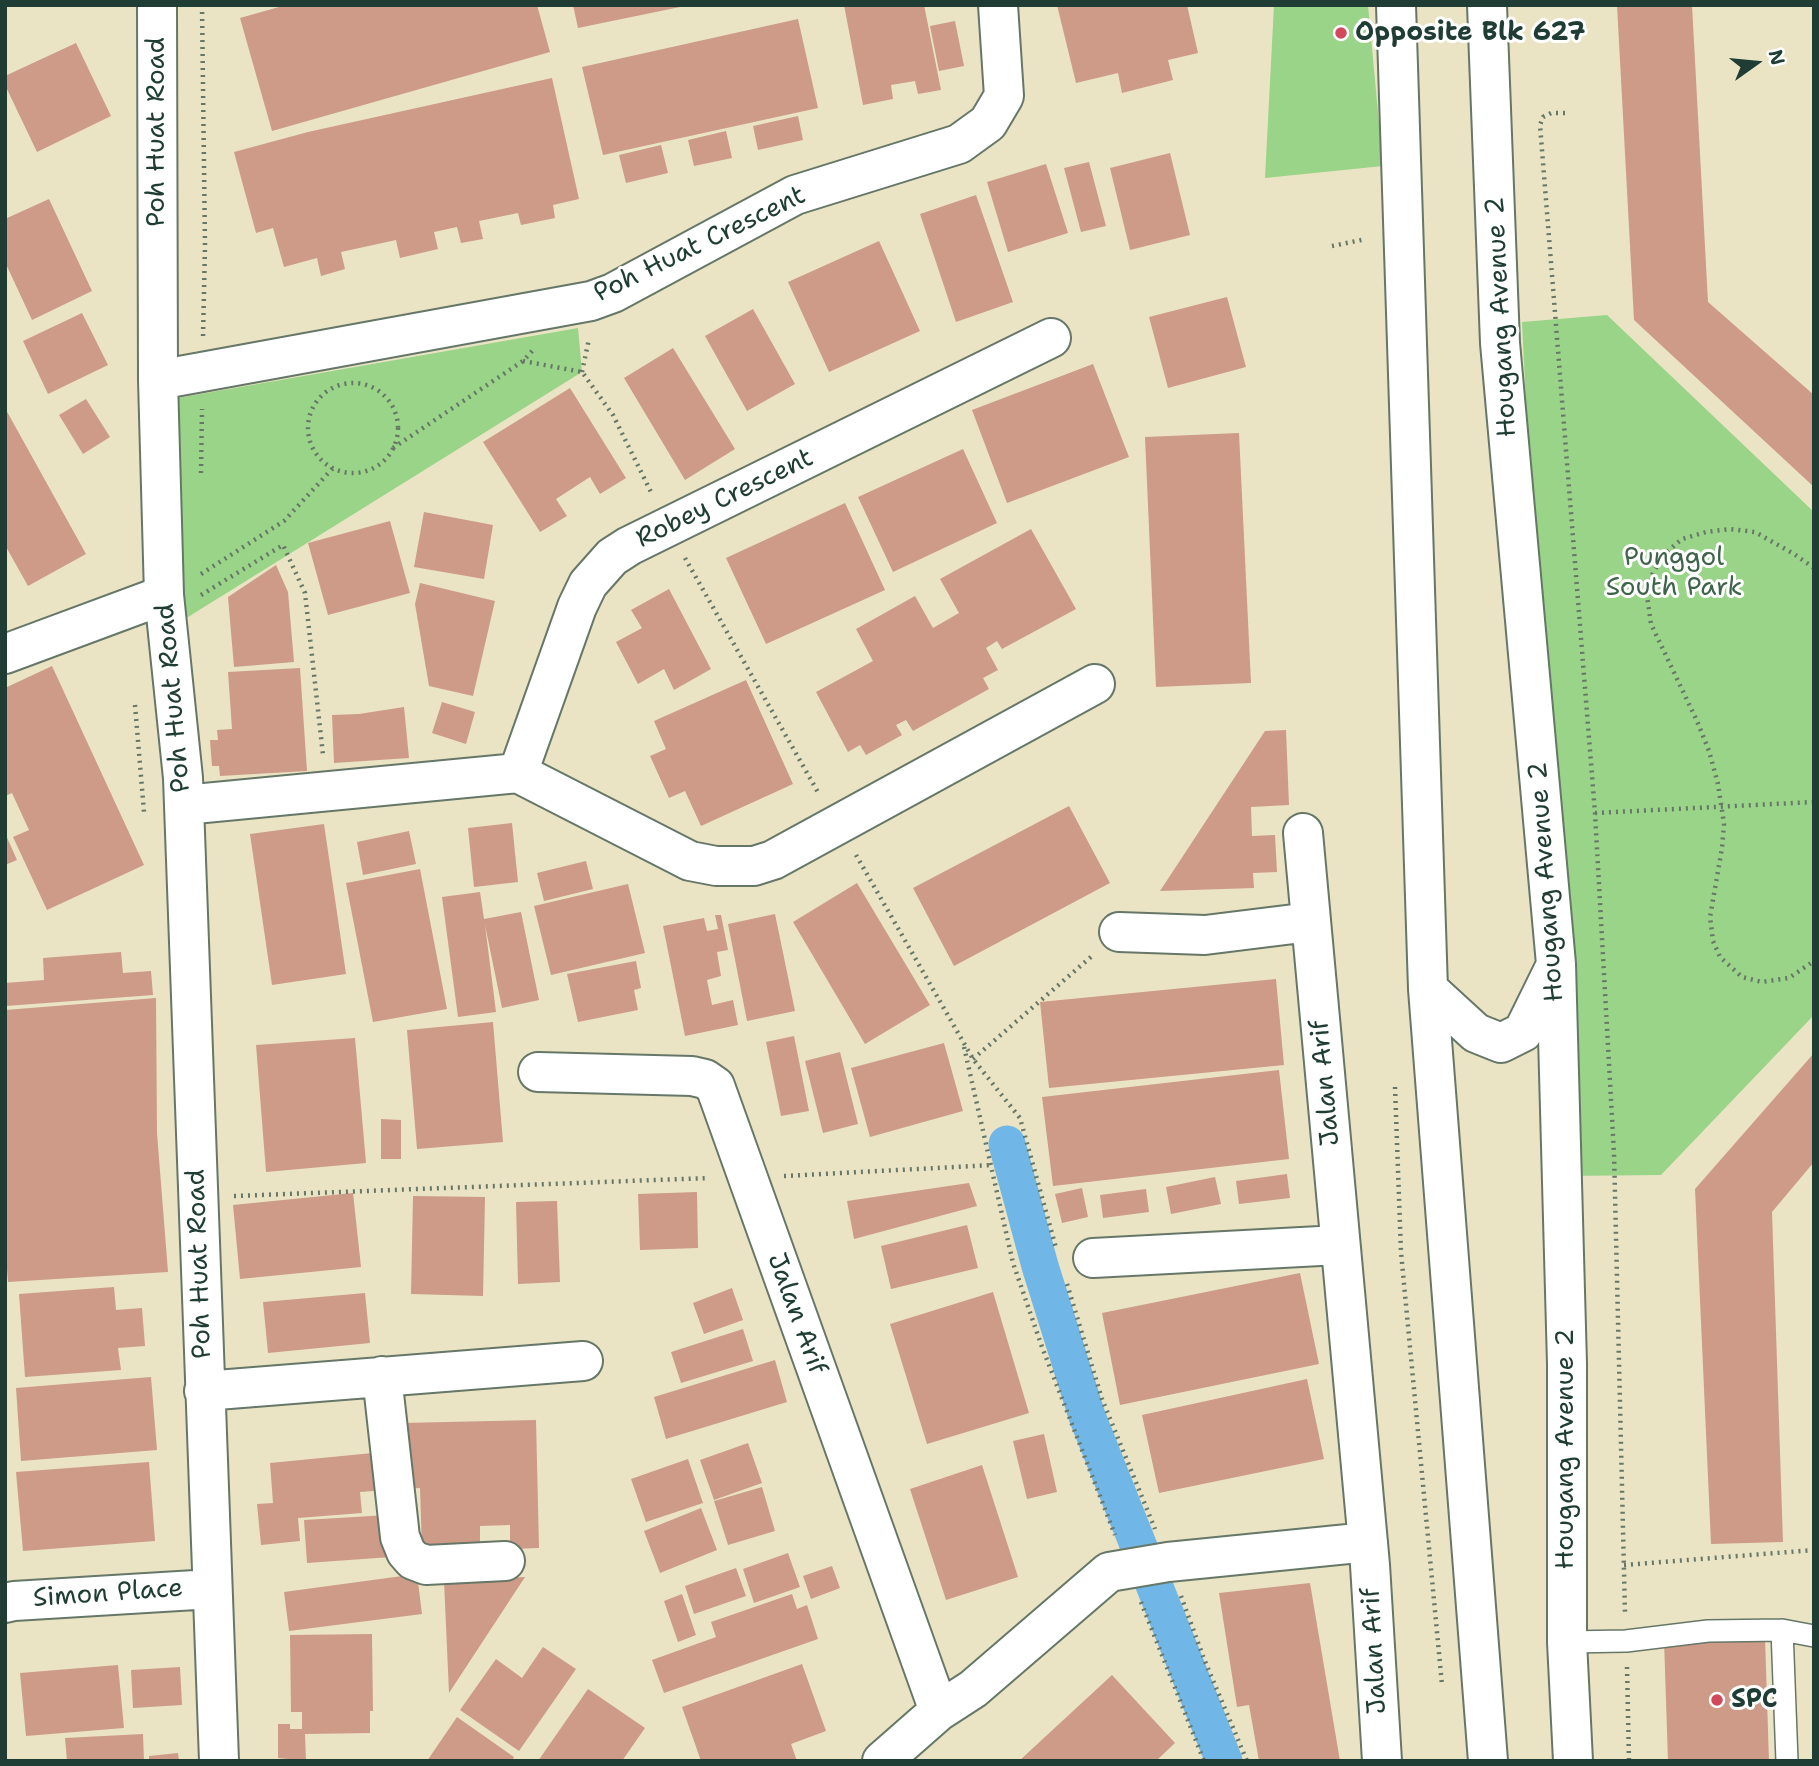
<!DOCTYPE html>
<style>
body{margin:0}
#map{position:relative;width:1819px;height:1766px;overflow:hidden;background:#eae4c5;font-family:"Shantell Sans",sans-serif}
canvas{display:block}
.frame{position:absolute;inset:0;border:7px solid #1f3d34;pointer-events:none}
.north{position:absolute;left:1721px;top:28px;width:70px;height:70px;-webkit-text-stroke:5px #fff;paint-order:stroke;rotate:75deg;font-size:19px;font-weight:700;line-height:28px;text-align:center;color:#1f3d34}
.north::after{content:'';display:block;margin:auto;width:24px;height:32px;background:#1f3d34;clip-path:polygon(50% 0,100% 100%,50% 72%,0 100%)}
</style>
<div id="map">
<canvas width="1819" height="1766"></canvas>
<div class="frame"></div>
<div class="north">N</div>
</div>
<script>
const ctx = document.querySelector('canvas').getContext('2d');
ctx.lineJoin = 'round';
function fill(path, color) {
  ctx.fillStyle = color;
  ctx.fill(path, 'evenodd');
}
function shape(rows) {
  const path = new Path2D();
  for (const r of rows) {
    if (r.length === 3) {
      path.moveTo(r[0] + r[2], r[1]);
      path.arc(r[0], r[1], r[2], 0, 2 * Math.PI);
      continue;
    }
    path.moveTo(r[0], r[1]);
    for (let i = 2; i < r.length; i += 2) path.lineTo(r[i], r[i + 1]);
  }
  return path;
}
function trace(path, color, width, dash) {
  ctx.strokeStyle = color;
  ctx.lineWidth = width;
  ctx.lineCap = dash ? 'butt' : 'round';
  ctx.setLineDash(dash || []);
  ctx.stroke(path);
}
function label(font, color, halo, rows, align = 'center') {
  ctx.font = font + ' "Shantell Sans",sans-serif';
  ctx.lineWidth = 6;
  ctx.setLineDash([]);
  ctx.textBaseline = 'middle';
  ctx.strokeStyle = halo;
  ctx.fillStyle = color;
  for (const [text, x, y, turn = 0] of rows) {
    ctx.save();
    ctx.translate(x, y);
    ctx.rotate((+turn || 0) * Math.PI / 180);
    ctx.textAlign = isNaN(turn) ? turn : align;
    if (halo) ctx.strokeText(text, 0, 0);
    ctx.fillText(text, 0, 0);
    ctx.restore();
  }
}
const green = shape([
 [1274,5,1368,5,1383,166,1265,178],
 [1607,315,1814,512,1814,1015,1661,1175,1563,1176,1522,322],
 [578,328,582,372,180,622,172,399]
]);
const canal = shape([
 [1007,1144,1040,1266,1087,1416,1224,1761]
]);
const building = shape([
 [286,5,537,5,550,52,272,131,240,18],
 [573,5,685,5,685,6,578,28],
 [844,5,924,5,941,90,918,94,915,81,891,85,893,99,863,105],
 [1057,5,1187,5,1198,53,1168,60,1173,80,1122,93,1118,73,1076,83],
 [1617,5,1692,5,1708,302,1814,395,1814,487,1634,320],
 [798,19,818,108,603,155,582,67],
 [955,21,964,66,939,71,930,26],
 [76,43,111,116,37,152,5,85,5,76],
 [552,78,579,199,553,205,555,218,521,225,518,213,479,221,483,239,461,243,457,227,434,232,438,249,400,258,396,240,341,252,345,269,321,276,317,258,284,267,273,228,256,233,234,152,308,132],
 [798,116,803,140,758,150,753,126],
 [726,131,732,158,694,166,688,140],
 [661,145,668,173,626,183,619,155],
 [1170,153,1190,235,1130,250,1110,168],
 [1089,162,1106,226,1081,232,1064,168],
 [1046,164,1068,233,1008,252,987,182],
 [976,195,1013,302,956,322,920,214],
 [49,199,92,291,32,320,5,262,5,219],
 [879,241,920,331,829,372,788,282],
 [1227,297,1246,367,1168,388,1149,317],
 [753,309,795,384,747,411,705,336],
 [82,313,108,365,48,394,23,341],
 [673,348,735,449,685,480,624,378],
 [1093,364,1129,457,1007,503,972,410],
 [570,388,626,478,600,494,590,477,556,499,567,516,540,532,483,442],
 [86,399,110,437,83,454,59,415],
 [5,408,86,554,28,586,5,545],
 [1239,433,1251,683,1156,687,1145,437],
 [963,449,997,523,893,572,858,497],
 [845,503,885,590,766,644,726,558],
 [424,512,493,525,484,579,414,567],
 [390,521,410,593,328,615,308,543],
 [1031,529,1076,609,1002,649,997,641,986,648,998,670,983,678,989,689,913,731,906,720,896,725,902,735,866,755,860,745,848,752,816,692,873,661,856,629,915,596,933,628,959,613,940,579],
 [276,565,288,592,294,662,234,667,228,597],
 [420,583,495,601,473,696,429,686,415,604],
 [669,589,711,669,674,690,664,669,638,684,616,642,642,628,631,610],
 [52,666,144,865,47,910,13,837,29,830,12,793,5,796,5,688],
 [300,668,307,771,220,776,219,766,212,766,210,740,218,740,217,730,232,729,228,672],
 [746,680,793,784,701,826,685,791,669,798,650,756,666,749,654,721],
 [442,702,475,712,466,744,432,733],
 [404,707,409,758,334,763,332,715,359,714],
 [1286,730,1289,805,1251,807,1252,836,1275,835,1277,872,1253,873,1254,888,1160,891,1265,731],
 [1069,806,1110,883,954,966,913,888],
 [512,823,518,882,474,887,468,828],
 [324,824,346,974,272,985,250,834],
 [409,831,416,864,363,875,357,842],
 [5,833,17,860,5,865],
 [586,861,593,889,544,901,537,873],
 [420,869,447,1009,373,1022,346,883],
 [857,883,930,1005,865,1044,793,922],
 [628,884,645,953,551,975,534,906],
 [480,892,484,919,521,912,539,1000,502,1008,485,925,496,1012,458,1017,442,897],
 [775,914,795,1011,747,1021,728,924],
 [715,915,721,915,728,950,717,952,721,976,707,980,712,1005,733,1000,738,1025,685,1036,663,926,704,918,707,931,718,929],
 [121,952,123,973,151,971,153,995,6,1006,5,983,44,980,43,958],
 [636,961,641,988,634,990,638,1010,578,1022,567,974],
 [1276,979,1284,1065,1049,1088,1040,1002],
 [156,998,157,1133,168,1272,8,1282,5,1244,5,1010],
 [493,1022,503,1142,417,1149,407,1030],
 [794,1036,809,1111,781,1116,766,1042],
 [355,1038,366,1163,266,1172,256,1045],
 [944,1043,963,1111,870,1137,851,1068],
 [840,1052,858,1124,823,1133,805,1061],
 [1814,1053,1814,1162,1772,1212,1783,1542,1711,1544,1695,1189],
 [1279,1070,1289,1159,1053,1186,1042,1097],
 [381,1119,401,1120,401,1159,381,1159],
 [1287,1174,1290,1198,1239,1204,1236,1181],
 [1215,1177,1221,1204,1171,1214,1166,1187],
 [969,1183,977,1206,854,1239,847,1201],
 [1082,1188,1088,1217,1062,1223,1055,1194],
 [1146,1189,1149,1212,1103,1218,1100,1195],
 [697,1192,698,1248,640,1250,638,1194],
 [353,1193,361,1267,240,1279,233,1205],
 [413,1196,485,1197,483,1296,411,1294],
 [557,1201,560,1282,518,1284,516,1202],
 [967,1225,978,1268,891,1289,881,1246],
 [1300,1273,1319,1364,1120,1405,1102,1313],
 [114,1287,116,1310,142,1308,145,1346,118,1348,121,1370,25,1377,19,1294],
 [732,1288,743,1320,704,1334,693,1303],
 [993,1292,1029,1413,927,1444,890,1324],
 [365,1293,370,1343,268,1353,263,1302],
 [743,1329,753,1361,681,1383,671,1352],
 [775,1360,787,1402,666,1439,654,1397],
 [151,1377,157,1450,21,1461,16,1388],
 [1307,1379,1324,1459,1159,1493,1142,1415],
 [536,1420,539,1548,510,1549,510,1525,480,1526,480,1549,422,1551,420,1488,404,1489,402,1423],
 [1044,1434,1057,1492,1027,1499,1013,1441],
 [748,1443,762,1483,714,1500,700,1460],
 [383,1452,386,1490,360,1492,362,1513,298,1518,300,1541,261,1545,257,1504,273,1503,270,1463],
 [688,1459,703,1503,646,1522,631,1479],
 [149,1462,155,1541,23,1551,16,1472],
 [982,1465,1018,1577,946,1600,910,1489],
 [762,1487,775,1531,728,1545,714,1501],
 [701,1508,717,1550,660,1573,644,1531],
 [388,1515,391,1557,307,1563,304,1520],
 [788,1553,800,1587,754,1603,743,1569],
 [832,1566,840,1588,811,1599,803,1576],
 [736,1568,746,1596,694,1614,685,1586],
 [417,1574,422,1614,289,1631,284,1592],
 [525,1577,449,1693,444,1581],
 [1310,1583,1340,1761,1259,1761,1249,1705,1237,1707,1219,1593],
 [682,1594,696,1635,678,1642,664,1601],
 [792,1594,797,1609,807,1605,818,1639,664,1693,652,1660,716,1637,711,1622],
 [372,1634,373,1711,370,1711,370,1733,305,1734,306,1761,278,1758,278,1724,290,1724,290,1729,302,1729,302,1712,291,1712,290,1635],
 [1765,1637,1769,1761,1668,1761,1664,1640],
 [543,1647,576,1669,519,1751,460,1710,496,1659,522,1678],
 [802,1664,826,1731,791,1744,797,1761,701,1761,682,1707],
 [118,1665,124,1728,26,1736,20,1673],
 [180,1667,182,1705,133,1708,131,1670],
 [1112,1675,1175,1743,1156,1761,1019,1761],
 [588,1689,645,1728,622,1761,538,1761],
 [457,1717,514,1757,512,1761,427,1761],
 [143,1734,144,1761,67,1761,65,1738],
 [178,1753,179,1761,149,1761,149,1756]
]);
const path = shape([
 [202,5,205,246,203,337],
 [1565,113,1551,113,1543,117,1540,125,1595,813,1614,1153,1625,1613],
 [1332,246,1366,239],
 [523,361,582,372,613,415,652,494],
 [582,372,589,339],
 [353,428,45],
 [393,448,523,361,534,349],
 [201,473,202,409],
 [685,558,819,794],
 [1814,568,1794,554,1755,532,1730,529,1706,532,1682,539,1663,555,1652,575,1647,596,1651,624,1697,721,1709,751,1718,784,1724,824,1722,848,1710,917,1713,941,1720,957,1742,977,1762,982,1789,978,1814,961],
 [201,574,284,521,333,468],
 [201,595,283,545,305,593,323,755],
 [135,705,144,812],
 [1595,813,1814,802],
 [856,855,973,1059,1020,1118,1056,1248],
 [964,1047,1013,1263,1042,1347,1115,1535],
 [973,1059,1092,956],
 [1395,1087,1401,1252,1442,1685],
 [784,1176,993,1165],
 [234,1196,708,1178],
 [1067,1284,1102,1399,1155,1529],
 [1624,1565,1814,1550],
 [1181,1596,1204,1659,1247,1761],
 [1141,1602,1204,1761],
 [1627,1667,1629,1761]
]);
const service = shape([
 [1782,1630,1787,1761],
 [1567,1642,1626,1641,1708,1631,1782,1630,1814,1636]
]);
const minor = shape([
 [157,5,158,380,164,595,183,778,219,1761],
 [158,380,591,301,613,293,795,195,959,144,988,123,1004,96,998,5],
 [5,654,164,595],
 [518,773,577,607,588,584,612,557,629,546,1051,338],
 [184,805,518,773,690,861,716,866,754,866,773,860,1095,684],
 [1303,833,1370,1565,1382,1761],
 [1119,932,1205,935,1310,922],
 [538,1072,692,1076,705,1079,715,1086,939,1711],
 [1093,1258,1339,1245],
 [382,1376,400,1537,406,1552,413,1560,426,1565,505,1561],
 [204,1391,583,1361],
 [5,1603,14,1601,212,1589],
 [882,1761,939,1711,973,1689,1109,1572,1168,1562,1368,1542]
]);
const trunk = shape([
 [1396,5,1428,989,1488,1761],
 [1487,5,1500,343,1556,964,1567,1364,1567,1642,1573,1761],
 [1428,989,1476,1033,1501,1043,1523,1032,1554,969]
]);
const markers = [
 [1341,33,7,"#d1495b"],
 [1717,1700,7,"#d1495b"]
];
const poiNames = [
 ["Opposite Blk 627",1355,33],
 ["SPC",1731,1700]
];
const streetNames = [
 ["Poh Huat Road",157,132,-90],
 ["Poh Huat Crescent",700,245,-26],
 ["Hougang Avenue 2",1502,317,-93],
 ["Robey Crescent",725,499,-26],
 ["Poh Huat Road",174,698,-95],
 ["Hougang Avenue 2",1547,882,-94],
 ["Jalan Arif",1326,1083,-95],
 ["Poh Huat Road",200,1264,-92],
 ["Jalan Arif",796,1314,70],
 ["Hougang Avenue 2",1566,1449,-90],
 ["Simon Place",108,1594,-4],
 ["Jalan Arif",1375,1651,-93]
];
const parkNames = [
 ["Punggol",1674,558],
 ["South Park",1674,588]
];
fill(green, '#99d488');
trace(canal, '#70b6e7', 37);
fill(building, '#cd9b88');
trace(service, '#667767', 24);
trace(minor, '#667767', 42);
trace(trunk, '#667767', 42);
trace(path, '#667767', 4.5, [2, 5]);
trace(service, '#fff', 21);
trace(minor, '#fff', 38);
trace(trunk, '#fff', 38);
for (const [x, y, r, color] of markers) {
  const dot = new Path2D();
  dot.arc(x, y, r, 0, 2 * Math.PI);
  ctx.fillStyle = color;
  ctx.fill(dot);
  trace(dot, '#fff', 2.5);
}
label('bold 26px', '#1f3d34', '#fff', poiNames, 'left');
label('26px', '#1f3d34', '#fff', streetNames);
label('26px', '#3e6349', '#fff', parkNames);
</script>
